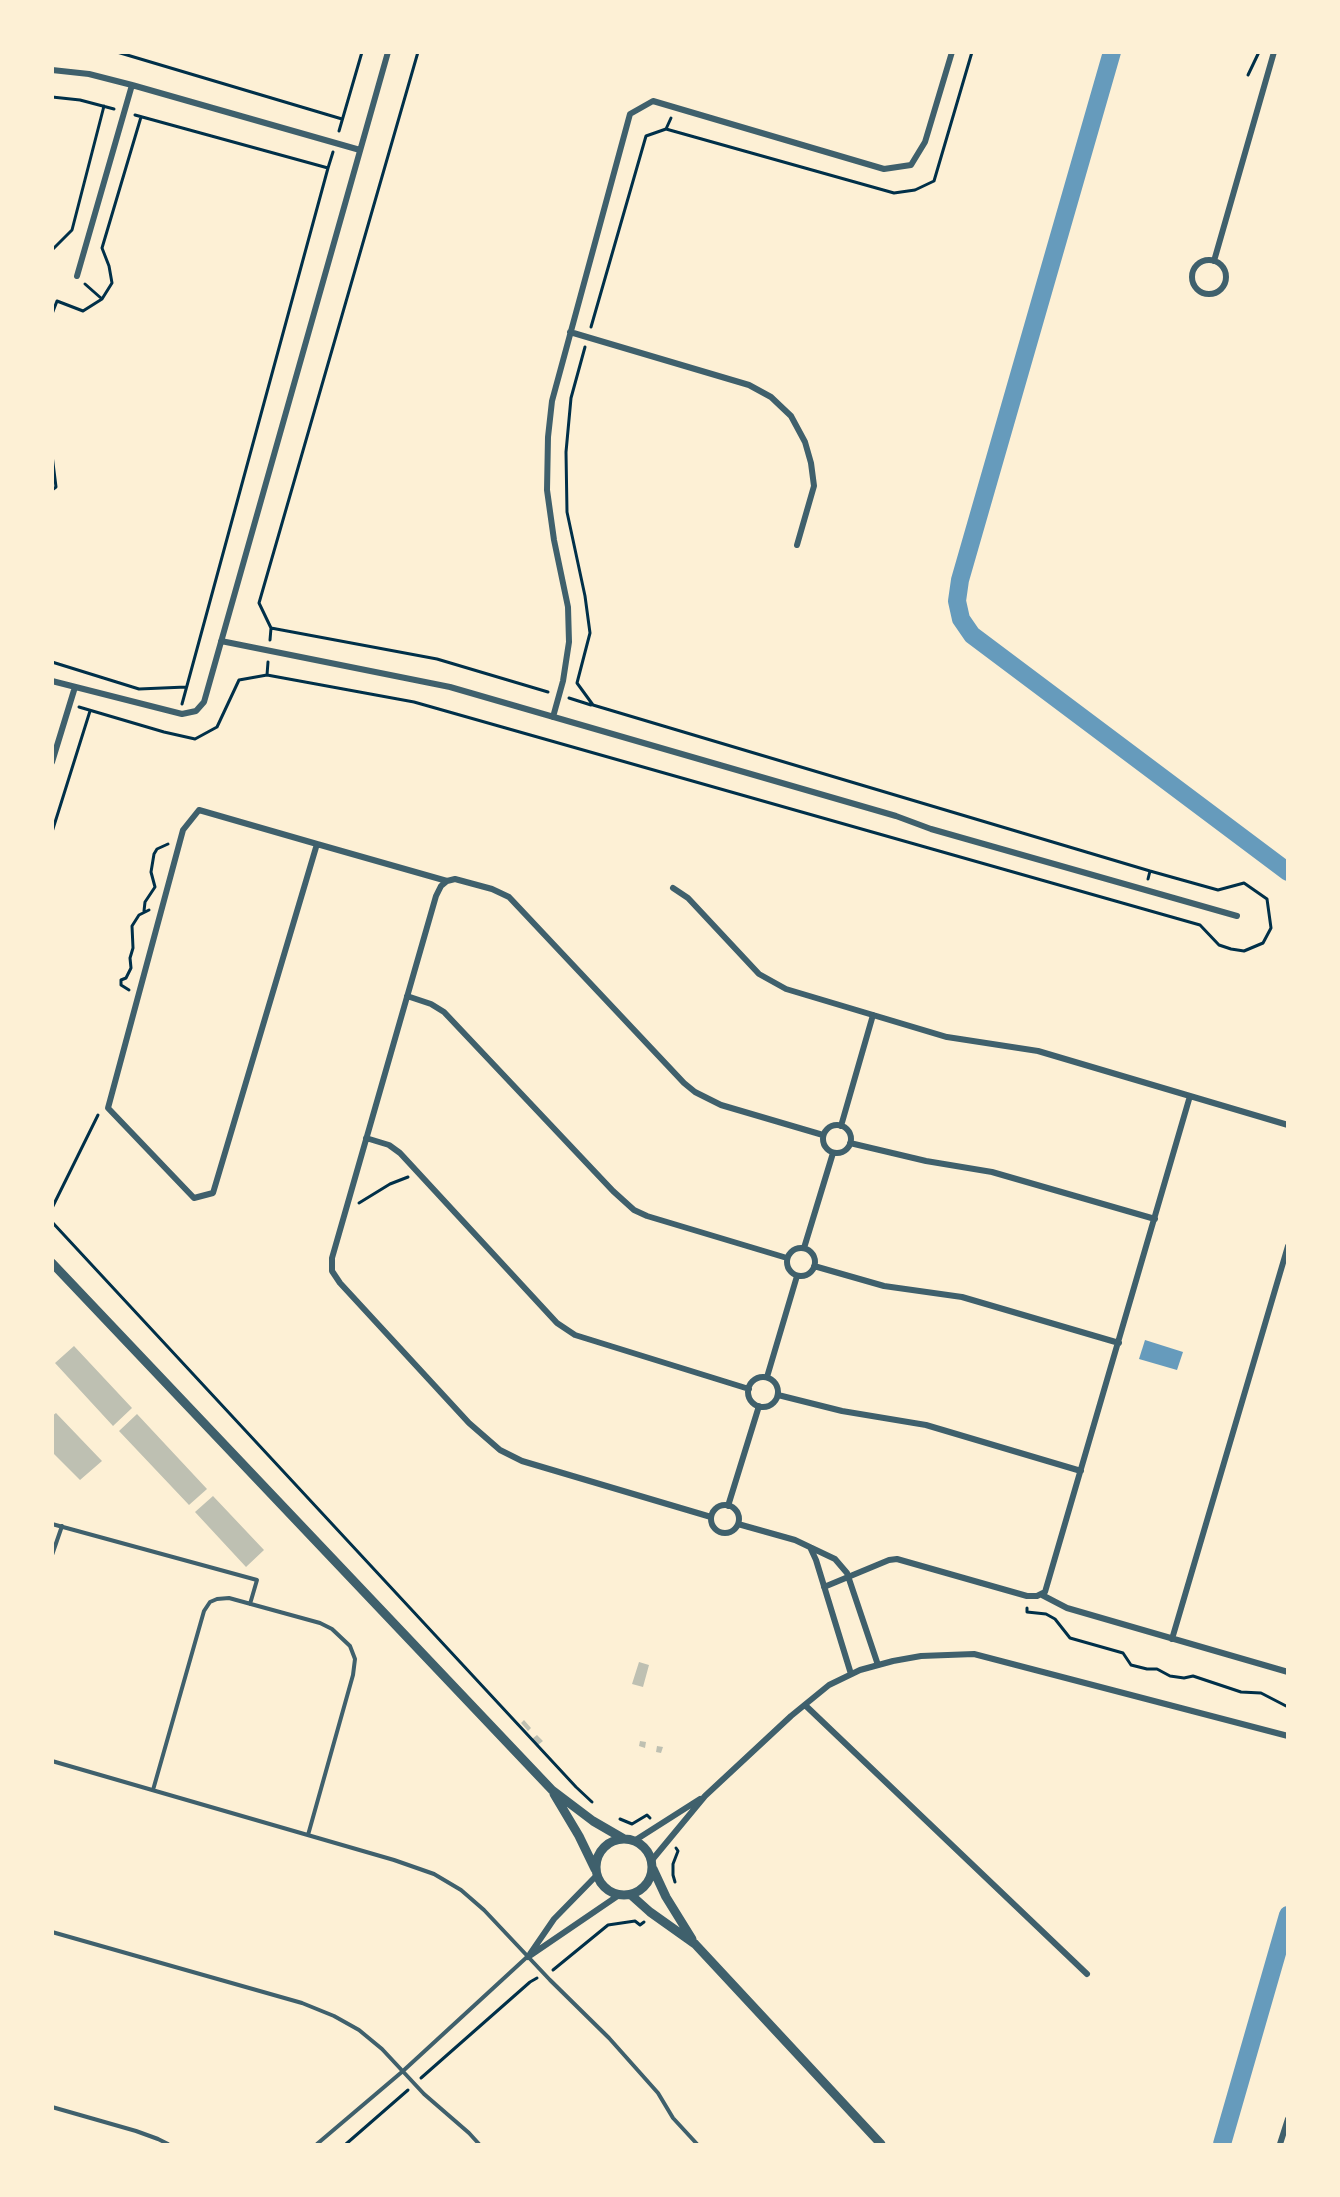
<!DOCTYPE html>
<style>
body{margin:0}
#map{position:relative;width:1340px;height:2197px;overflow:hidden;background:#fdf0d5;font-family:"Source Sans 3",sans-serif}
canvas{display:block}
.frame{position:absolute;inset:0;border:54px solid #fdf0d5;pointer-events:none}
</style>
<div id="map">
<canvas width="1340" height="2197"></canvas>
<div class="frame"></div>
</div>
<script>
const ctx = document.querySelector('canvas').getContext('2d');
ctx.lineJoin = 'round';
function fill(path, color) {
  ctx.fillStyle = color;
  ctx.fill(path, 'evenodd');
}
function shape(rows) {
  const path = new Path2D();
  for (const r of rows) {
    if (r.length === 3) {
      path.moveTo(r[0] + r[2], r[1]);
      path.arc(r[0], r[1], r[2], 0, 2 * Math.PI);
      continue;
    }
    path.moveTo(r[0], r[1]);
    for (let i = 2; i < r.length; i += 2) path.lineTo(r[i], r[i + 1]);
  }
  return path;
}
function trace(path, color, width, dash) {
  ctx.strokeStyle = color;
  ctx.lineWidth = width;
  ctx.lineCap = dash ? 'butt' : 'round';
  ctx.setLineDash(dash || []);
  ctx.stroke(path);
}
const water = shape([
 [1145,1340,1183,1352,1177,1370,1139,1359]
]);
const canal = shape([
 [1112,52,960,580,957,601,961,619,972,635,1288,872],
 [1222,2144,1288,1915]
]);
const building = shape([
 [74,1346,132,1408,113,1426,55,1363],
 [56,1413,102,1461,80,1480,52,1452,52,1416],
 [137,1414,207,1489,189,1505,119,1431],
 [213,1496,264,1550,246,1567,195,1512],
 [639,1662,649,1665,643,1687,632,1684],
 [524,1720,531,1728,528,1731,521,1723],
 [537,1735,543,1741,538,1745,532,1739],
 [640,1741,646,1742,645,1748,639,1746],
 [657,1746,663,1747,661,1753,656,1752]
]);
const path = shape([
 [117,52,342,119],
 [1248,75,1259,52],
 [52,97,80,100,114,109],
 [135,115,328,168,182,704],
 [671,118,666,129,894,193,915,190,934,181,972,52],
 [339,131,362,52],
 [328,168,333,152],
 [52,250,72,230,104,106],
 [102,299,112,283,109,266,102,248,141,117],
 [52,314,57,301,83,311,102,299,85,284],
 [591,327,646,136,666,129],
 [585,347,571,398,566,452,567,512,585,596,590,633,577,683,593,705,1150,871,1148,879],
 [52,455,56,487,52,490],
 [271,628,259,603,418,52],
 [270,640,271,628,437,659,548,692],
 [52,662,139,689,186,687],
 [267,675,268,662],
 [569,698,591,705],
 [79,707,164,732,195,739,217,727,239,680,267,675,414,702,1200,925,1219,945,1231,949,1244,951,1263,943,1271,928,1267,899,1244,883,1218,890,1150,871],
 [52,832,90,711],
 [144,911,145,902,155,887,151,872,154,854,157,849,168,844],
 [129,990,121,985,121,980,126,978,131,968,130,958,133,948,132,926,139,915,149,910],
 [359,1203,390,1184,408,1177],
 [52,1208,98,1115],
 [52,1222,576,1787,592,1802],
 [1027,1608,1027,1612,1046,1614,1055,1619,1070,1638,1123,1653,1131,1665,1147,1669,1157,1669,1170,1676,1184,1678,1193,1676,1241,1692,1261,1693,1288,1707],
 [620,1819,632,1824,647,1815,650,1818],
 [675,1882,673,1875,673,1864,678,1851,676,1848],
 [553,1970,608,1925,635,1921,640,1925,644,1922],
 [421,2078,530,1982,537,1978],
 [346,2144,408,2090]
]);
const service = shape([
 [52,1524,257,1580,250,1604],
 [52,1555,62,1526],
 [52,1761,394,1860,434,1874,461,1890,484,1910,550,1980,609,2038,658,2093,673,2118,697,2144],
 [153,1790,204,1611,210,1602,217,1599,229,1598,320,1623,332,1629,350,1646,355,1659,353,1675,308,1835],
 [52,1932,302,2003,334,2016,359,2030,382,2049,424,2094,469,2133,479,2144],
 [52,2107,136,2131,158,2139,168,2144],
 [317,2144,403,2071,527,1957]
]);
const minor = shape([
 [52,70,89,74,132,85,360,150],
 [1209,277,17],
 [1214,261,1274,52],
 [77,276,132,85],
 [570,332,749,385,771,397,791,416,805,442,811,463,814,486,797,545],
 [221,641,450,687,896,816,931,829,1237,916],
 [52,681,182,714,196,711,204,702,388,52],
 [553,717,563,681,569,642,568,607,554,540,547,490,548,437,552,401,630,114,653,101,884,169,911,165,925,142,952,52],
 [52,762,75,687],
 [317,844,213,1193,194,1198,108,1108,183,830,199,810,317,844,447,881],
 [673,888,688,898,759,974,786,989,947,1037,1038,1051,1288,1125],
 [407,996,431,1004,444,1012,613,1191,634,1210,647,1216,787,1258],
 [837,1139,14],
 [841,1126,873,1015],
 [366,1138,389,1145,400,1153,557,1323,575,1335,749,1389],
 [850,1143,926,1161,992,1172,1155,1219],
 [801,1262,14],
 [804,1248,833,1153],
 [814,1266,884,1286,962,1297,1119,1343],
 [767,1377,797,1276],
 [763,1392,15],
 [778,1395,842,1411,926,1425,1081,1471],
 [725,1519,14],
 [728,1506,759,1406],
 [711,1517,522,1461,500,1450,469,1423,340,1283,332,1271,332,1258,436,896,441,886,447,881,455,879,492,889,509,897,684,1083,695,1092,721,1105,823,1135],
 [738,1524,795,1540,835,1559,847,1573,878,1665],
 [810,1547,816,1560,851,1674],
 [824,1587,889,1560,897,1559,1027,1596,1037,1596,1045,1592,1190,1096],
 [1042,1595,1067,1608,1288,1672],
 [1172,1639,1288,1246],
 [805,1705,1087,1974],
 [634,1841,700,1799],
 [652,1860,705,1796,791,1716,829,1685,860,1670,893,1661,921,1656,974,1654,1288,1736],
 [530,1954,554,1919,597,1875],
 [528,1957,619,1895],
 [1280,2144,1288,2119]
]);
const tertiary = shape([
 [52,1263,552,1790,593,1821,624,1839],
 [554,1794,579,1836,595,1869],
 [624,1867,28],
 [653,1869,666,1897,692,1939],
 [631,1895,650,1912,695,1944,881,2144]
]);
fill(water, '#669bbc');
trace(canal, '#669bbc', 18);
fill(building, '#bec0b2');
trace(path, '#003049', 3);
trace(service, '#3f606c', 4);
trace(minor, '#3f606c', 6);
trace(tertiary, '#3f606c', 9);
</script>
